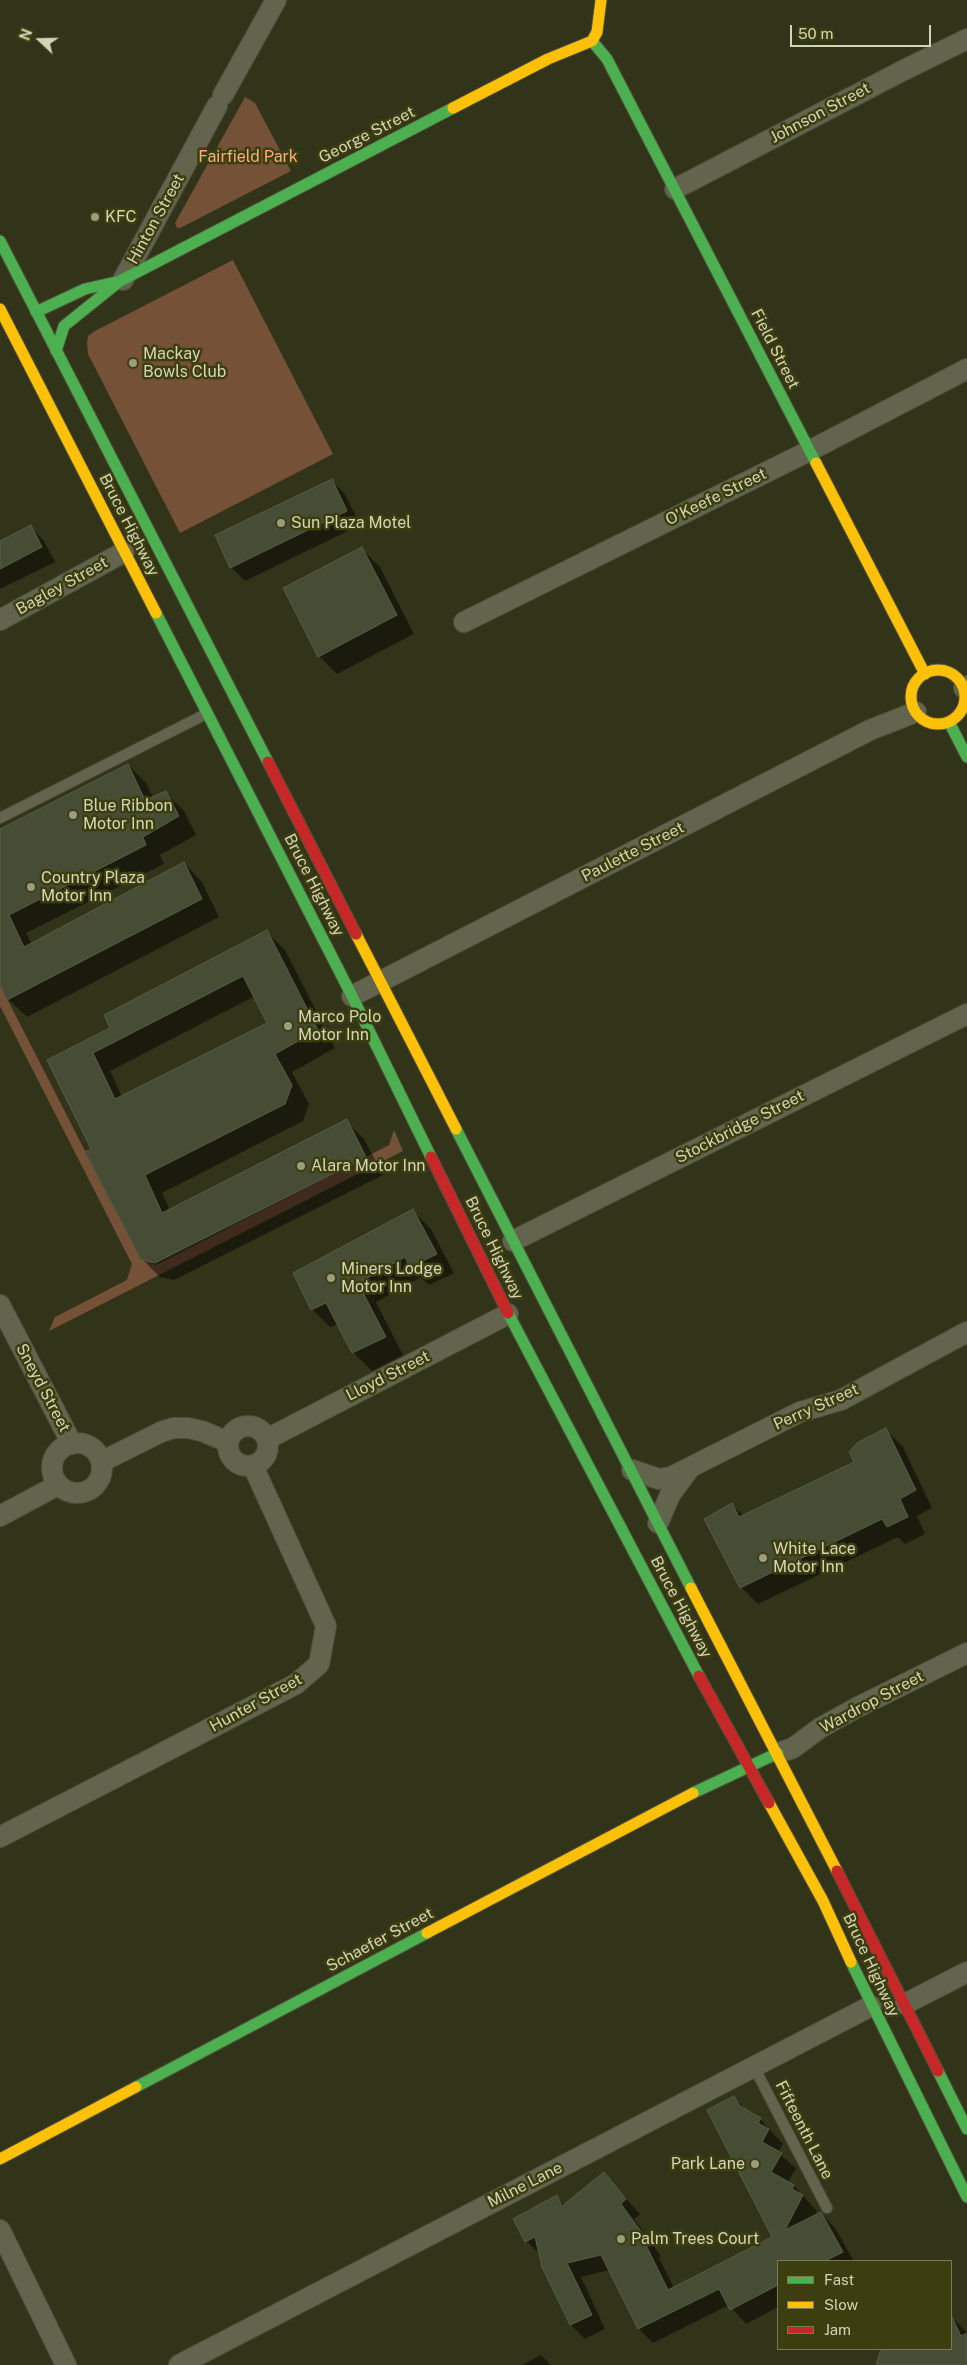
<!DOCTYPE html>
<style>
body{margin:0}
#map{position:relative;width:967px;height:2365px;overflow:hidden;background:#32341a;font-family:"Public Sans",sans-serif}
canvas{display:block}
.legend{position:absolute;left:777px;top:2260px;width:175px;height:90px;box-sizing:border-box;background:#3d3e0f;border:1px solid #797a52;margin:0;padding:6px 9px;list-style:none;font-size:15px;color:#d2d5b6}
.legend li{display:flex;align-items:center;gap:10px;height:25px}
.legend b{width:25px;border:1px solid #797a52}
.north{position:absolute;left:15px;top:15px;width:50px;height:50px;-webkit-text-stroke:4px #3d3e0f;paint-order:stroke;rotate:291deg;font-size:14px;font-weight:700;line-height:20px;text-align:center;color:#d2d5b6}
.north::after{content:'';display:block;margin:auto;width:18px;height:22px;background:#d2d5b6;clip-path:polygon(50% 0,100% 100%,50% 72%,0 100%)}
.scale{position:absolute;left:790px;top:25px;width:141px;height:22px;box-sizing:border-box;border:2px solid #d2d5b6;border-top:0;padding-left:6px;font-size:15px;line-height:18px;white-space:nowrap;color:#d2d5b6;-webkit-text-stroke:4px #3d3e0f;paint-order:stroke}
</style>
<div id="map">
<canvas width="967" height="2365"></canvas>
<ul class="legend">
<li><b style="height:6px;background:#4caf50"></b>Fast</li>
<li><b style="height:6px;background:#ffc107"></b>Slow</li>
<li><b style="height:6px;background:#c62828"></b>Jam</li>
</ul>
<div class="north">N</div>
<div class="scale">50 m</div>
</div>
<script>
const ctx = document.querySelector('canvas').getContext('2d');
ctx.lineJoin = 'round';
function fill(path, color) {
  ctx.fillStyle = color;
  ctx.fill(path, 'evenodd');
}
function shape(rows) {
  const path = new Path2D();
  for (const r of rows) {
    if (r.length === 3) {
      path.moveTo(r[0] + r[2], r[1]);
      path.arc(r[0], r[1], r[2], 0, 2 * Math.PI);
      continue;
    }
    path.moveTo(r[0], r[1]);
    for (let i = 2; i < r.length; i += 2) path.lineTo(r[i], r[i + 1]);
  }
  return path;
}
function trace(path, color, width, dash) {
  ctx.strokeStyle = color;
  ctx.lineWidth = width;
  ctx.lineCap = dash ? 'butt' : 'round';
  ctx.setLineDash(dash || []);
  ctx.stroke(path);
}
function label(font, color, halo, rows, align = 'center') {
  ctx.font = font + ' "Public Sans",sans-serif';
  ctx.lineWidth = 5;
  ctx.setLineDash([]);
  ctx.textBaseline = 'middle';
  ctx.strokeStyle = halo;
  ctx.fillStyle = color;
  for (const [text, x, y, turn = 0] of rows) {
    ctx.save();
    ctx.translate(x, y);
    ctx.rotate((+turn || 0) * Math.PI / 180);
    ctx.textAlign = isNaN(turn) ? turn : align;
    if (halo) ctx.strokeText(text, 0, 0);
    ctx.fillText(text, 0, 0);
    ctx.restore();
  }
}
const green = shape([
 [245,97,255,103,291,171,180,228,177,228,175,223],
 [233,260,333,454,180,533,88,354,87,343,88,336,95,331],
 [0,985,141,1260,156,1265,366,1157,389,1145,394,1130,403,1151,49,1331,55,1317,127,1280,132,1264,0,1006]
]);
const shadow = shape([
 [331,480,345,494,360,525,245,581,231,567],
 [31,527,44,541,55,562,0,589,0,542],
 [361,548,380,567,414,634,337,674,319,656],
 [128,765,146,783,153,798,166,793,184,811,196,835,160,855,164,864,26,933,32,944,184,863,202,882,219,917,27,1017,8,999,0,982,0,831],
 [267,932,285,950,335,1048,292,1072,309,1104,303,1121,162,1193,170,1210,346,1121,364,1139,383,1175,174,1280,160,1277,142,1259,93,1149,49,1061,111,1029],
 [255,996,268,1023,122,1097,110,1071],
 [413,1211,431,1229,454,1273,429,1285,421,1277,376,1302,403,1355,372,1371,354,1353,339,1324,330,1327,312,1309],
 [886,1430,903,1447,932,1508,917,1516,925,1534,905,1544,898,1537,758,1604,741,1587,732,1505,744,1516,856,1462],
 [734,2097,749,2113,760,2119,783,2144,778,2153,796,2168,788,2182,794,2186,817,2211,814,2217,821,2213,835,2228,854,2261,778,2261,778,2307,746,2324,729,2305,653,2343,639,2329,610,2270,581,2277,605,2329,585,2339,571,2325,540,2254,526,2241,556,2197,565,2206,604,2174,640,2214,634,2219,661,2256,659,2258,674,2288,773,2238],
 [951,2316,967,2333,967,2365,881,2365,882,2351,885,2349,951,2349],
 [541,2355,551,2365,522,2365]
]);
const building = shape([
 [332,479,347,511,230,568,215,535,332,479],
 [31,525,42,547,0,569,0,541,31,525],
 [362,547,397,615,318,657,283,588,362,547],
 [128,764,145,800,166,791,179,816,143,837,146,845,9,915,24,947,184,862,202,899,7,1000,0,985,0,829,128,764],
 [267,930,318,1030,275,1054,292,1085,285,1104,145,1175,162,1213,347,1119,366,1157,155,1263,141,1260,85,1152,91,1149,47,1060,110,1028,104,1015,267,930],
 [243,976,267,1023,115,1099,93,1053,243,976],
 [413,1209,437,1254,410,1267,405,1257,358,1283,386,1337,352,1353,326,1303,311,1310,293,1273,413,1209],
 [886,1428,916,1490,900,1499,908,1517,887,1527,882,1519,740,1588,704,1519,732,1503,739,1517,854,1462,849,1452,857,1443,886,1428],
 [734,2096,740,2106,761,2118,758,2123,769,2129,762,2142,782,2153,771,2172,794,2185,792,2189,803,2195,785,2230,821,2212,843,2252,825,2261,778,2261,778,2285,730,2310,719,2289,638,2329,601,2255,567,2263,592,2315,570,2325,542,2267,535,2237,525,2242,513,2219,557,2195,562,2206,604,2172,626,2199,621,2204,648,2241,645,2243,668,2290,772,2237,707,2110,734,2096],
 [951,2315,961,2336,967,2333,967,2365,876,2365,881,2349,951,2349,951,2315]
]);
const lane = shape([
 [0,818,206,714],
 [754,2067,827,2208]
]);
const street = shape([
 [223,95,276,0],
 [675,189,902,71,967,39],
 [123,280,217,106],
 [0,620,124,552],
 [464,622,809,451,967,369],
 [964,688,967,686],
 [352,996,870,730,916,712],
 [513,1241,967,1014],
 [0,1305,72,1444],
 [248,1446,20],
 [267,1439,508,1314],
 [77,1468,25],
 [101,1462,161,1432,173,1428,188,1428,202,1431,228,1442],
 [632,1470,659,1479,671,1477,800,1412,841,1400,967,1332],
 [0,1516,58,1485],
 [658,1523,670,1495,689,1469],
 [778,1753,793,1748,820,1728,856,1708,967,1653],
 [0,1837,296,1684,319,1664,326,1626,253,1466],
 [905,2004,967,1972],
 [0,2230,66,2365],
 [179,2365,871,2006]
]);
const fast = shape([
 [592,41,607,59,816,463],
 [0,241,268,762],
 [36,312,85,289,116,282],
 [56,351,64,326,120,281,453,108],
 [156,613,352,996,431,1157],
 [949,722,967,757],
 [456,1129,691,1588],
 [508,1313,699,1676],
 [693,1793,778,1753],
 [851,1962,967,2197],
 [938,2071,967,2129],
 [136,2087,427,1933]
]);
const slow = shape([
 [453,108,548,59,592,41,597,32,601,0],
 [0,309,156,613],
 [816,463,925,674],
 [938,697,27],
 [356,934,456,1129],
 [691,1588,837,1871],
 [769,1803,823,1901,851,1962],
 [427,1933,693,1793],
 [0,2159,136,2087]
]);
const jam = shape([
 [268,762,356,934],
 [431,1157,508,1313],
 [699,1676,769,1803],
 [837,1871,938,2071]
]);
const markers = [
 [95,217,5,"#9a9d7f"],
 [133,363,5,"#9a9d7f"],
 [281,523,5,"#9a9d7f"],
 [73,815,5,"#9a9d7f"],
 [31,887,5,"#9a9d7f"],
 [288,1026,5,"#9a9d7f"],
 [301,1166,5,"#9a9d7f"],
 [331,1278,5,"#9a9d7f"],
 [763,1558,5,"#9a9d7f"],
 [755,2164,5,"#9a9d7f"],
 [621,2239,5,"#9a9d7f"]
];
const streetNames = [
 ["Johnson Street",820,113,-28],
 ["George Street",367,135,-27],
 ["Hinton Street",156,219,-61],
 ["Field Street",775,349,63],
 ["O'Keefe Street",716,497,-26],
 ["Bruce Highway",129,525,63],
 ["Bagley Street",62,586,-29],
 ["Paulette Street",633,852,-27],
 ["Bruce Highway",314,885,63],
 ["Stockbridge Street",740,1127,-27],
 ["Bruce Highway",494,1248,64],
 ["Lloyd Street",388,1376,-27],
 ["Sneyd Street",43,1388,62],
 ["Perry Street",816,1407,-24],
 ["Bruce Highway",681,1607,62],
 ["Wardrop Street",872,1702,-28],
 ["Hunter Street",256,1703,-29],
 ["Schaefer Street",380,1940,-28],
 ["Bruce Highway",871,1965,65],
 ["Fifteenth Lane",804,2130,63],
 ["Milne Lane",525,2185,-27]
];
const parkNames = [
 ["Fairfield Park",248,157]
];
const poiNames = [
 ["KFC",105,217],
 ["Mackay",143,354],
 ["Bowls Club",143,372],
 ["Sun Plaza Motel",291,523],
 ["Blue Ribbon",83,806],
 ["Motor Inn",83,824],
 ["Country Plaza",41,878],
 ["Motor Inn",41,896],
 ["Marco Polo",298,1017],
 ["Motor Inn",298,1035],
 ["Alara Motor Inn",311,1166],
 ["Miners Lodge",341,1269],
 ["Motor Inn",341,1287],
 ["White Lace",773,1549],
 ["Motor Inn",773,1567],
 ["Park Lane",745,2164,"right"],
 ["Palm Trees Court",631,2239]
];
fill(green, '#755137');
fill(shadow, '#0007');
fill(building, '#474d34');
trace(building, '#585d46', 1);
trace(lane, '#4f503a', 12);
trace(street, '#4f503a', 22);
trace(fast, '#4f503a', 13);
trace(slow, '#4f503a', 13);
trace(jam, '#4f503a', 13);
trace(lane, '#62644e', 10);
trace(street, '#62644e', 20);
trace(fast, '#4caf50', 11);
trace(slow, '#ffc107', 11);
trace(jam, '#c62828', 11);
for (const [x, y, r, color] of markers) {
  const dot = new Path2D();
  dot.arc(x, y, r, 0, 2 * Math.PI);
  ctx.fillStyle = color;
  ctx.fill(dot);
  trace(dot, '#3d3e0f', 2);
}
label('16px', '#d2d5b6', '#3d3e0f', streetNames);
label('16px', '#fbad7f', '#3d3e0f', parkNames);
label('16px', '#d2d5b6', '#3d3e0f', poiNames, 'left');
</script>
